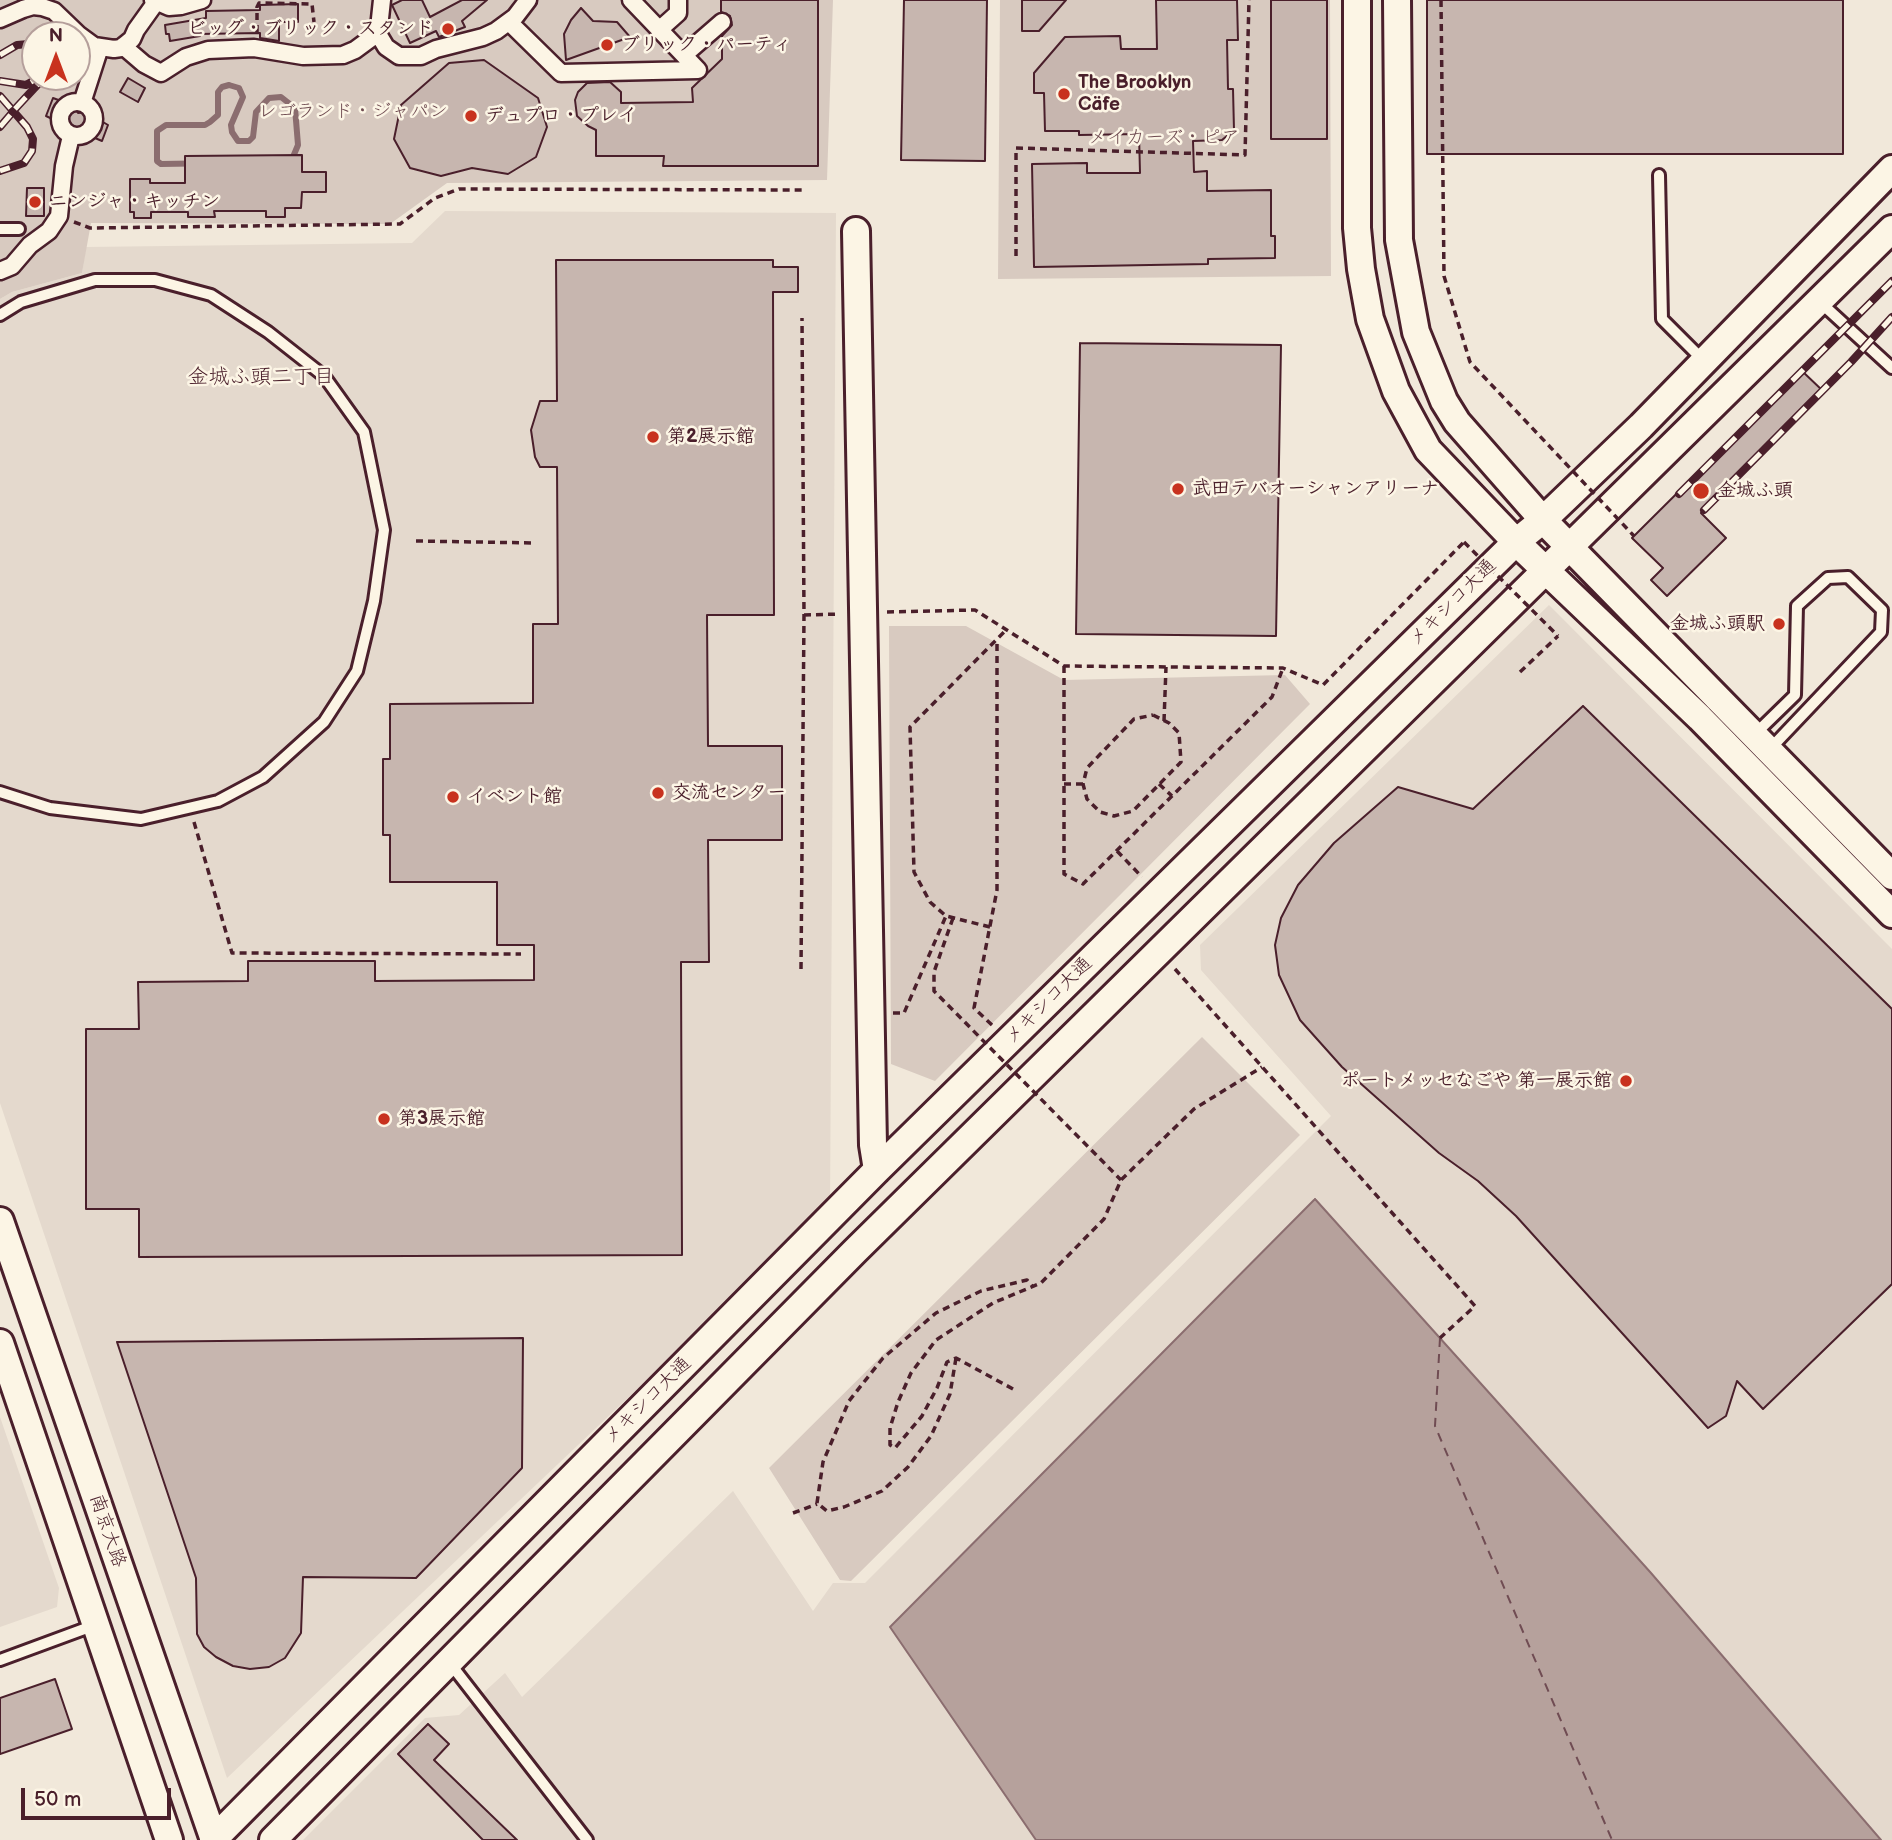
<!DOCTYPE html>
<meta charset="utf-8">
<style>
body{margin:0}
#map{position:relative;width:1892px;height:1840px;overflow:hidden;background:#f1e8da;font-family:"Balsamiq Sans",sans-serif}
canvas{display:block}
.north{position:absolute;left:21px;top:21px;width:70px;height:70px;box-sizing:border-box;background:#fcf5e5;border:2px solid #b59f9b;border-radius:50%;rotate:0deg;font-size:19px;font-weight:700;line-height:28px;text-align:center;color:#4a1f2b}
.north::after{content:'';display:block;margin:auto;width:24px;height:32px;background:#c8321e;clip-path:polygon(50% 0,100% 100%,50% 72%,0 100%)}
.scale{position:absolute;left:21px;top:1788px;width:150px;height:32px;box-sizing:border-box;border:4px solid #4a1f2b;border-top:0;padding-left:9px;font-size:21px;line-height:24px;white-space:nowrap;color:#4a1f2b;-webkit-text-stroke:5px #fcf5e5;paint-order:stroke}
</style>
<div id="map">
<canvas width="1892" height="1840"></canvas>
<div class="north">N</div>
<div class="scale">50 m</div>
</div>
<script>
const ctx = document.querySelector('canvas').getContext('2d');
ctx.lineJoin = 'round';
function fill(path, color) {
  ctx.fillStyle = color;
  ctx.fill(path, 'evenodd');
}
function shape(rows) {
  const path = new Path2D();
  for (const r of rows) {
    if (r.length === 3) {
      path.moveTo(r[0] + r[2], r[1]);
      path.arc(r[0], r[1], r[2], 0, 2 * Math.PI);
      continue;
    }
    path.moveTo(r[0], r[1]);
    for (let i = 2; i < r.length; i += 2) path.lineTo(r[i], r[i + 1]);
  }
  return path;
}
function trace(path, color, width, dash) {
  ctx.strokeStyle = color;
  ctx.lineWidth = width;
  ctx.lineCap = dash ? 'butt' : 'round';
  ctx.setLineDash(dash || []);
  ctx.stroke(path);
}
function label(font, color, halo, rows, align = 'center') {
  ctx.font = font + ' "Balsamiq Sans","Klee One",sans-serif';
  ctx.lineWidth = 5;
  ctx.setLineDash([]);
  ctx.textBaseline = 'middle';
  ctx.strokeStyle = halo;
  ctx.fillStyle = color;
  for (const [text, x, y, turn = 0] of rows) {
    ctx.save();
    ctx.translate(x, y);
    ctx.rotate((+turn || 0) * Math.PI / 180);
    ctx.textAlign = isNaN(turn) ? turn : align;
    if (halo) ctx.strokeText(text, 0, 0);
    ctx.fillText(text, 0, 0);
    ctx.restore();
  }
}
const built = shape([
 [445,211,836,213,830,1206,227,1778,0,1103,0,299,12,292,82,273,86,247,412,243],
 [1549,605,1892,949,1892,1840,1875,1840,891,1627,1036,1840,303,1840,425,1718,459,1715,505,1673,522,1697,733,1491,813,1611,833,1583,865,1583,1331,1116,1201,970,1200,945],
 [0,1417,59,1588,57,1607,0,1627]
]);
const green = shape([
 [0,0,833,0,827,180,447,183,390,224,91,223,82,273,12,292,0,299],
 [35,35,77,35,77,77,35,77],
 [1000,0,1330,0,1331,276,998,279],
 [889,626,966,626,1064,680,1285,675,1310,704,935,1081,891,1064],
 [1202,1037,1300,1135,851,1581,840,1580,769,1468]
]);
const water = shape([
 [1315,1199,1651,1573,1881,1840,1036,1840,890,1627,1315,1199]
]);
const stream = shape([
 [229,85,239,88,243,97,231,125,232,132,238,141,249,141,253,137,256,112,269,98,281,97,295,108,298,145,293,157,285,162,161,164,157,161,157,131,166,125,205,125,210,122,218,115,218,92,222,87,229,85]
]);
const ferry = shape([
 [1440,1338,1435,1426,1612,1840]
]);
const building = shape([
 [402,0,422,0,430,17,462,0,487,0,462,21,465,27,439,37,436,31,410,43,392,5,402,0],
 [721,0,818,0,818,166,663,166,664,156,596,156,596,130,588,126,577,116,575,100,578,92,587,83,610,82,621,92,621,103,693,102,692,88,722,59,722,36,732,25,730,16,721,12,721,0],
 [904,0,987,0,985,161,901,160,904,0],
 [1022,0,1066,0,1039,31,1022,31,1022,0],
 [1156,0,1237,0,1238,40,1227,40,1228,89,1233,89,1234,130,1222,140,1193,141,1194,172,1207,171,1207,191,1271,190,1271,236,1275,236,1275,258,1208,259,1208,264,1034,267,1032,164,1087,163,1087,173,1140,173,1139,134,1079,135,1079,131,1045,131,1044,93,1034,93,1034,73,1065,37,1120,36,1121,49,1157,49,1156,0],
 [1271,0,1327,0,1327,139,1271,139,1271,0],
 [1427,0,1843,0,1843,154,1427,154,1427,0],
 [298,4,298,22,279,22,279,41,260,38,260,33,199,34,200,36,170,41,169,34,166,34,165,25,206,18,206,11,260,10,260,5,298,4],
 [581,8,593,21,617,22,630,37,566,60,564,34,571,20,581,8],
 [484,60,538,98,547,127,536,157,508,174,472,168,441,176,410,168,394,139,401,105,449,63,484,60],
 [128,78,145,88,138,102,120,92,128,78],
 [53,98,72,105,78,113,86,112,108,125,102,141,81,132,74,126,67,126,46,116,53,98],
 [302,155,302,172,326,172,326,192,302,192,301,208,285,208,285,217,266,217,266,211,214,211,215,217,188,217,188,212,151,212,151,218,134,218,134,212,130,212,130,179,150,179,150,183,185,183,185,156,302,155],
 [27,188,44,188,44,216,26,216,27,188],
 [556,260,773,260,773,267,798,267,798,292,773,292,774,615,707,615,708,746,782,746,782,840,708,840,709,962,681,962,682,1255,139,1257,139,1209,86,1209,86,1029,139,1029,138,982,248,981,248,961,375,961,375,981,534,980,534,945,497,945,497,882,390,882,390,835,383,835,383,759,390,759,390,704,533,703,533,624,558,624,557,467,540,467,535,457,531,430,540,401,557,401,556,260],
 [1080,343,1281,345,1276,636,1076,634,1080,343],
 [1801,370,1824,392,1701,513,1726,538,1667,596,1651,580,1663,568,1632,538,1801,370],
 [1583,706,1892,1009,1892,1284,1763,1409,1737,1381,1726,1416,1708,1428,1516,1216,1478,1181,1439,1153,1342,1067,1300,1020,1279,975,1275,945,1281,918,1298,885,1334,843,1398,787,1473,809,1583,706],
 [523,1338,522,1468,416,1578,303,1577,301,1633,285,1658,269,1667,250,1669,233,1666,216,1657,204,1647,197,1634,196,1578,117,1342,523,1338],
 [55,1679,72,1729,0,1754,0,1698,55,1679],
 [428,1724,449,1744,434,1760,517,1840,483,1840,398,1754,428,1724]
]);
const path = shape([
 [257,32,257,7,259,3,312,4,314,22],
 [74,222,90,228,400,224,435,198,459,189,806,190],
 [1016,256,1016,148,1245,155,1249,0],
 [416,541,536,543],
 [887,612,975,610,1064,666,1283,668,1323,685,1464,542],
 [804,615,840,614],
 [1064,666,1064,874,1083,884,1272,697,1283,668],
 [1520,672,1558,636],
 [1153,715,1169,723,1179,733,1181,762,1133,811,1114,816,1100,812,1087,799,1083,784,1087,768,1134,719,1153,715],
 [1164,721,1166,667],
 [1064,784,1083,784],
 [1159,784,1172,796],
 [194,822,232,953,521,954],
 [1117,851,1142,877],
 [990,927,946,916,930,902,914,872,910,727,1006,630],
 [801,969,804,615,802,318],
 [1175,969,1475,1306,1440,1338],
 [893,1013,904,1013,946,916],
 [992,1025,974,1008,997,890,997,639],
 [956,1358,950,1394,931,1436,908,1467,882,1491,844,1507,827,1511,817,1503,823,1462,849,1401,883,1358,936,1313,981,1291,1027,1280,1033,1287],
 [1013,1389,956,1358,947,1362,937,1388,922,1416,895,1448,890,1445,890,1428,898,1402,911,1373,936,1340,993,1303,1041,1283,1104,1219,1121,1180,1194,1109,1262,1067],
 [793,1513,817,1504]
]);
const service = shape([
 [1659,175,1662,319,1704,361],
 [0,229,19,229],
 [1820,302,1892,368],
 [0,315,21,302,95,280,155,280,211,295,268,332,324,376,364,432,384,530,374,601,357,671,324,722,263,777,218,801,141,819,50,808,0,792],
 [1754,735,1795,695,1797,606,1828,578,1848,577,1882,610,1881,632,1770,749],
 [0,1660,95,1625],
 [449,1662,587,1840]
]);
const pedestrian = shape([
 [153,0,169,7,181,6,202,0],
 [0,19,23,9,33,6,42,7,54,11,79,35,94,46,114,49,121,48,132,39,136,30,156,2],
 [509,22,561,73,698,70,631,0],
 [659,30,678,13,678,0],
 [377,32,386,47,399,56,421,56,436,49,483,37,496,31,515,17,528,0],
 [123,46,144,64,161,73,186,57,208,50,254,48,303,56,343,55,355,50,374,36,379,28,382,0],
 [684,55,722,22],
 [77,119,17],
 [82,103,100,47],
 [0,271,12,266,30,245,49,231,59,216,64,166,71,136]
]);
const tertiary = shape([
 [1357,0,1357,228,1361,269,1370,319,1396,391,1428,450,1516,542,1700,718,1892,914],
 [1397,0,1399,240,1416,332,1444,401,1457,422,1543,520,1892,876],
 [856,231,873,1145,877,1170],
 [0,1221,214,1840],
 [0,1343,169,1840],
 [213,1840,877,1170,1516,542,1543,520,1641,426,1892,169],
 [273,1840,855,1251,1892,229]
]);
const rail = shape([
 [0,55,17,45,29,44,35,47],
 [0,81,26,85,40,77],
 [0,96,27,127,33,139,32,151,24,163,0,171],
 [15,109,41,81],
 [0,127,11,114],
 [1679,494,1892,281],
 [1704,510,1851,362,1892,317]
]);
const pathBridge = shape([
 [1441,0,1444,276,1470,362,1634,536],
 [1464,542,1558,636],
 [953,918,934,972,934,991,1121,1180]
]);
const markers = [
 [448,29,7,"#c8321e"],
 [607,45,7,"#c8321e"],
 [1064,94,7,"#c8321e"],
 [471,116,7,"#c8321e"],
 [35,202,7,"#c8321e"],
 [653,437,7,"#c8321e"],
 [1178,489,7,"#c8321e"],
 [1701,491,9,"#c8321e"],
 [1779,624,7,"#c8321e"],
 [658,793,7,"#c8321e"],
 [453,797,7,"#c8321e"],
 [1626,1081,7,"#c8321e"],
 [384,1119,7,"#c8321e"]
];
const poiNames = [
 ["ビッグ・ブリック・スタンド",434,29,"right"],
 ["ブリック・パーティ",621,45],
 ["The Brooklyn",1078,83],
 ["Cäfe",1078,105],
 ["デュプロ・プレイ",485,116],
 ["ニンジャ・キッチン",49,202],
 ["第2展示館",667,437],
 ["武田テバオーシャンアリーナ",1192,489],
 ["金城ふ頭",1717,491],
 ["金城ふ頭駅",1765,624,"right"],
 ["交流センター",672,793],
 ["イベント館",467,797],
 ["ポートメッセなごや 第一展示館",1612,1081,"right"],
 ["第3展示館",398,1119]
];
const parkNames = [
 ["レゴランド・ジャパン",353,112],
 ["メイカーズ・ピア",1164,138]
];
const streetNames = [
 ["メキシコ大通",1453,603,-45],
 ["メキシコ大通",1049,1001,-45],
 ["メキシコ大通",648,1401,-45],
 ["南京大路",107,1531,71]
];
const neighbourhoodNames = [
 ["金城ふ頭二丁目",261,378]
];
fill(built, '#e4d9cd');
fill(green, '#d8cac0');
fill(water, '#b6a19c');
trace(water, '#8b6d6f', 2);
trace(stream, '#8b6d6f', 6);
trace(ferry, '#704c53', 2, [9, 7]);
fill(building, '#c7b6af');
trace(building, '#4a1f2b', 2);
trace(service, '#4a1f2b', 16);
trace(pedestrian, '#4a1f2b', 21);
trace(tertiary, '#4a1f2b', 32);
trace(path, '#4a1f2b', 3.5, [7, 5]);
trace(service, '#fcf5e5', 10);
trace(pedestrian, '#fcf5e5', 16);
trace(tertiary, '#fcf5e5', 26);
trace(rail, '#4a1f2b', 8);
trace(rail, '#fcf5e5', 5, [16]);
trace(pathBridge, '#4a1f2b', 3.5, [7, 5]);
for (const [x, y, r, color] of markers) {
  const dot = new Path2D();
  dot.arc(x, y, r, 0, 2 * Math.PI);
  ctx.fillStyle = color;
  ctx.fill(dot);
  trace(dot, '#fcf5e5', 2.5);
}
label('bold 19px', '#4a1f2b', '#fcf5e5', poiNames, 'left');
label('19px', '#6e4a50', '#fcf5e5', parkNames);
label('19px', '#4a1f2b', '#fcf5e5', streetNames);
label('21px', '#4a1f2b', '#fcf5e5', neighbourhoodNames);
</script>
